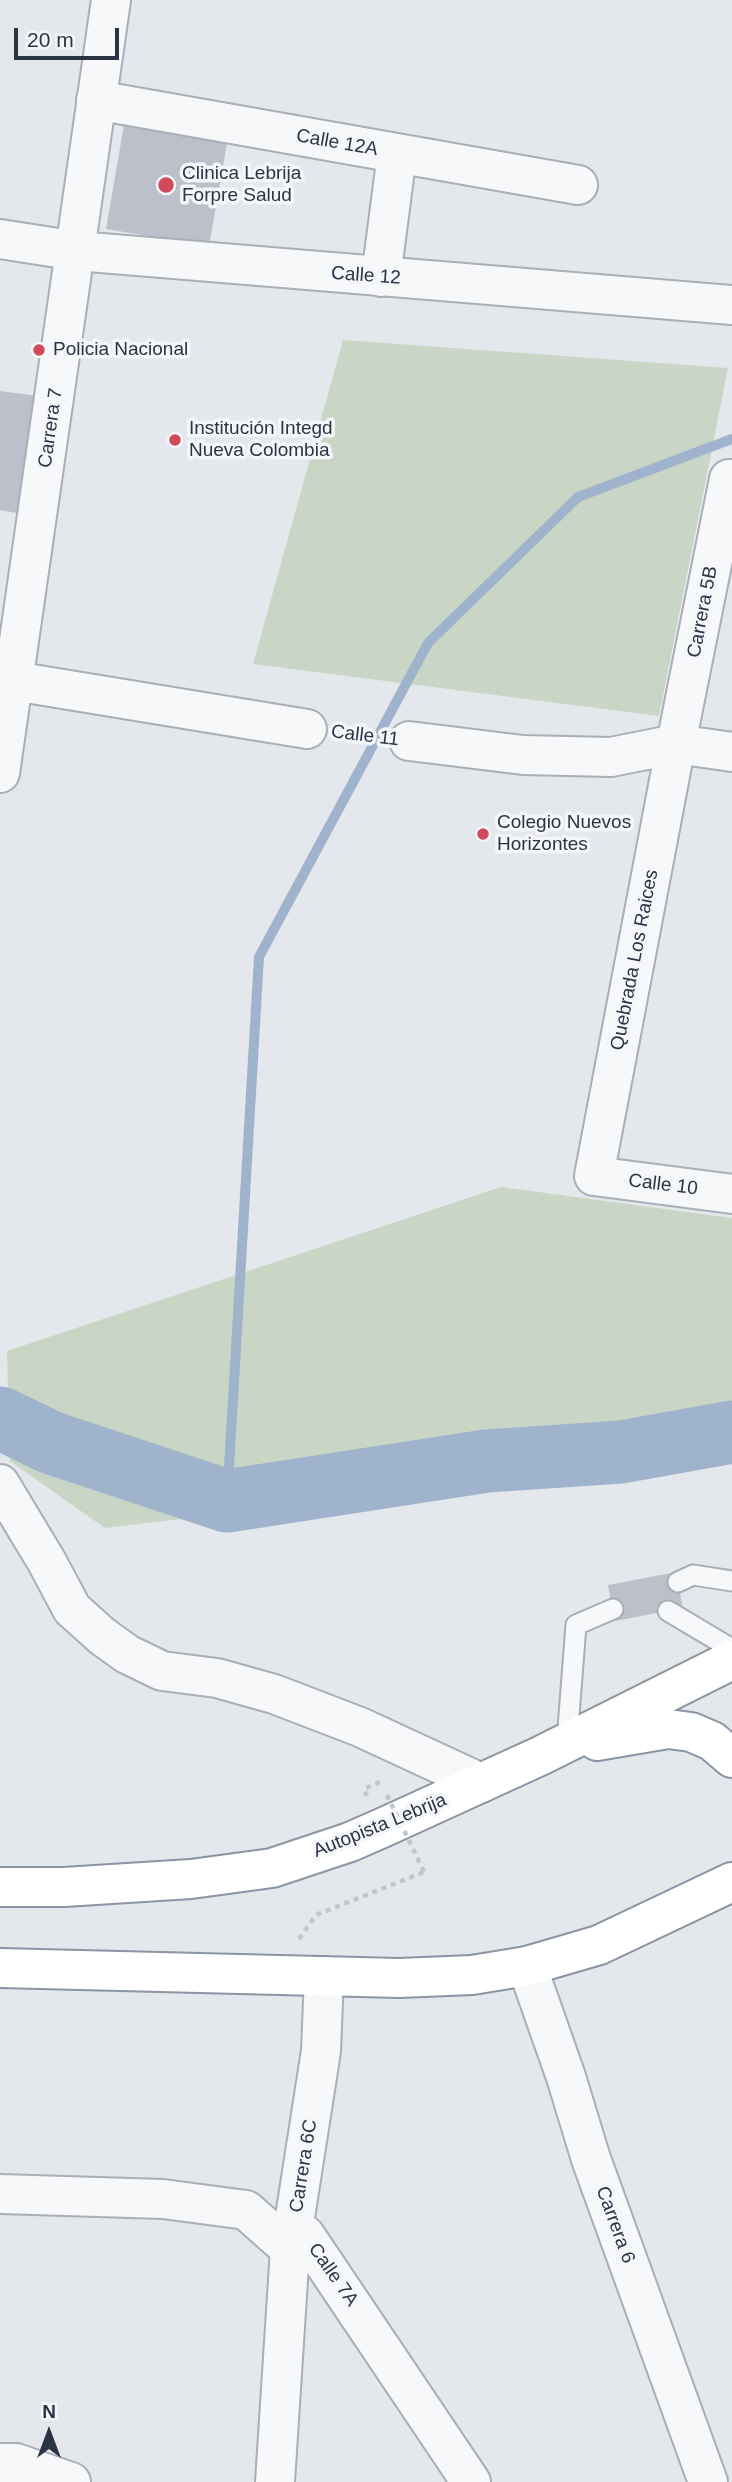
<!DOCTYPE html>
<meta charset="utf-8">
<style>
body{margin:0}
#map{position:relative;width:732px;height:2482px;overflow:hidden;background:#e4e7ec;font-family:Helvetica,sans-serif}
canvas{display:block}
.north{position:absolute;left:14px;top:2398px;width:70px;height:70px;-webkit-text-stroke:5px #f4f6f9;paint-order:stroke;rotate:0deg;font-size:19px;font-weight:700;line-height:28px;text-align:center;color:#2b3445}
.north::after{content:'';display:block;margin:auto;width:24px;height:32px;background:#2b3445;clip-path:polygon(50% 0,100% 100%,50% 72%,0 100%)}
.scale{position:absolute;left:14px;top:28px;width:105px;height:32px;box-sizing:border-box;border:4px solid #2b3445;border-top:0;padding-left:9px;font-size:21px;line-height:24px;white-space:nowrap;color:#2b3445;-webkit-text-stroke:5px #f4f6f9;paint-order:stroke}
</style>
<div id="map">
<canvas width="732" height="2482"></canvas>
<div class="north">N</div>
<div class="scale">20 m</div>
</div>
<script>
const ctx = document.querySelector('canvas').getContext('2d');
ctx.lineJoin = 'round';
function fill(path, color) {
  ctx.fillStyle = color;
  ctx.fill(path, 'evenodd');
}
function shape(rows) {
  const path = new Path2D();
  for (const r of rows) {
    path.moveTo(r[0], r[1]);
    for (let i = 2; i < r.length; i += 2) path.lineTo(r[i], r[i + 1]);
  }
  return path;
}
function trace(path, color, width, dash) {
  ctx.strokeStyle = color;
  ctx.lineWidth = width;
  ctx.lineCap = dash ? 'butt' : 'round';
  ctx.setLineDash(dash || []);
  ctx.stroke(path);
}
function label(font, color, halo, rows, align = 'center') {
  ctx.font = font + ' Helvetica,sans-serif';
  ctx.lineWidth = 7;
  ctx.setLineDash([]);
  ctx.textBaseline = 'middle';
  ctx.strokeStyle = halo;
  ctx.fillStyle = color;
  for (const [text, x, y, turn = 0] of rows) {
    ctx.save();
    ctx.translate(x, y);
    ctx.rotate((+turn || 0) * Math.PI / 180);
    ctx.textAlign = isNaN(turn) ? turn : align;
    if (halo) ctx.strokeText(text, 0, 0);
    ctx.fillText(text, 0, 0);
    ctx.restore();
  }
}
const green = shape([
 [343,340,728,368,659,716,253,664],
 [501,1187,732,1218,732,1454,105,1528,10,1461,7,1351]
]);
const stream = shape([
 [227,1501,259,957,428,643,578,497,732,439]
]);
const river = shape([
 [0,1418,52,1443,227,1501,487,1461,621,1452,732,1432]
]);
const building = shape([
 [124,125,227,143,209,246,106,229],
 [0,391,38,396,17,513,0,510],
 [676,1572,683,1608,615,1621,608,1585]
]);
const path = shape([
 [343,733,376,737],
 [367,1796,364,1789,384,1780],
 [299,1939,316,1915,424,1872]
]);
const service = shape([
 [678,1582,693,1575,732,1581],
 [668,1611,732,1649],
 [567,1741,576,1625,613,1609]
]);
const minor = shape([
 [96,100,578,185],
 [77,251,732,305],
 [381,277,397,154],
 [732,479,729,479,676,744,594,1176,732,1194],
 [14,681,307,729],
 [409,741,523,755,611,757,676,744,732,752],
 [0,1484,47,1562,72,1609,102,1636,127,1654,162,1671,217,1678,274,1694,360,1727,481,1783],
 [0,2194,163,2199,246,2210,290,2249,305,2235,471,2482],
 [275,2482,290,2249,321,2051,324,1976]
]);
const tertiary = shape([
 [0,239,77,251],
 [0,773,111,0],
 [527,1966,566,2077,591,2159,708,2482],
 [0,2463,16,2463,71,2482]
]);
const trunk = shape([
 [597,1741,668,1729,691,1732,712,1741,732,1758],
 [0,1887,64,1887,191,1879,272,1868,350,1842,382,1828,540,1756,732,1660],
 [0,1968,399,1978,472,1975,527,1966,599,1945,732,1882]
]);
const pathBridge = shape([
 [387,1795,424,1872]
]);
const markers = [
 [166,185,9,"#d1495b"],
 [39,350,7,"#d1495b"],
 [175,440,7,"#d1495b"],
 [483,834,7,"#d1495b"]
];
const streetNames = [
 ["Calle 12A",337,143,10],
 ["Calle 12",366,276,4],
 ["Carrera 7",51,428,-82],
 ["Carrera 5B",703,612,-79],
 ["Calle 11",365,736,7],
 ["Quebrada Los Raices",635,960,-79],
 ["Calle 10",663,1185,7],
 ["Autopista Lebrija",380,1826,-22],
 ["Carrera 6C",304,2166,-81],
 ["Carrera 6",615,2225,70],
 ["Calle 7A",333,2275,55]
];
const poiNames = [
 ["Clinica Lebrija",182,174],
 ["Forpre Salud",182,196],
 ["Policia Nacional",53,350],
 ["Institución Integd",189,429],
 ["Nueva Colombia",189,451],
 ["Colegio Nuevos",497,823],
 ["Horizontes",497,845]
];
fill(green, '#c9d6c5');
trace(stream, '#9fb4cc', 10);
trace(river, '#9fb4cc', 63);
fill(building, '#bbc0ca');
trace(service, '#a9aeb7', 23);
trace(minor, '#a9aeb7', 42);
trace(tertiary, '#a9aeb7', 42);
trace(trunk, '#8b94a3', 42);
trace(path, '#c2c5cb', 4.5, [5, 5]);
trace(service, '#f7f8fa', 19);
trace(minor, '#f7f8fa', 38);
trace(tertiary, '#f7f8fa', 38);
trace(trunk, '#fff', 38);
trace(pathBridge, '#c2c5cb', 4.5, [5, 5]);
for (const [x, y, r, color] of markers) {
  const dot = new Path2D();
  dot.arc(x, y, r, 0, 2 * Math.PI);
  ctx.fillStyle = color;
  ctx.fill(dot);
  trace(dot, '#f4f6f9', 2.5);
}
label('19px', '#2b3445', '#f4f6f9', streetNames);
label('19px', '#2b3445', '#f4f6f9', poiNames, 'left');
</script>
